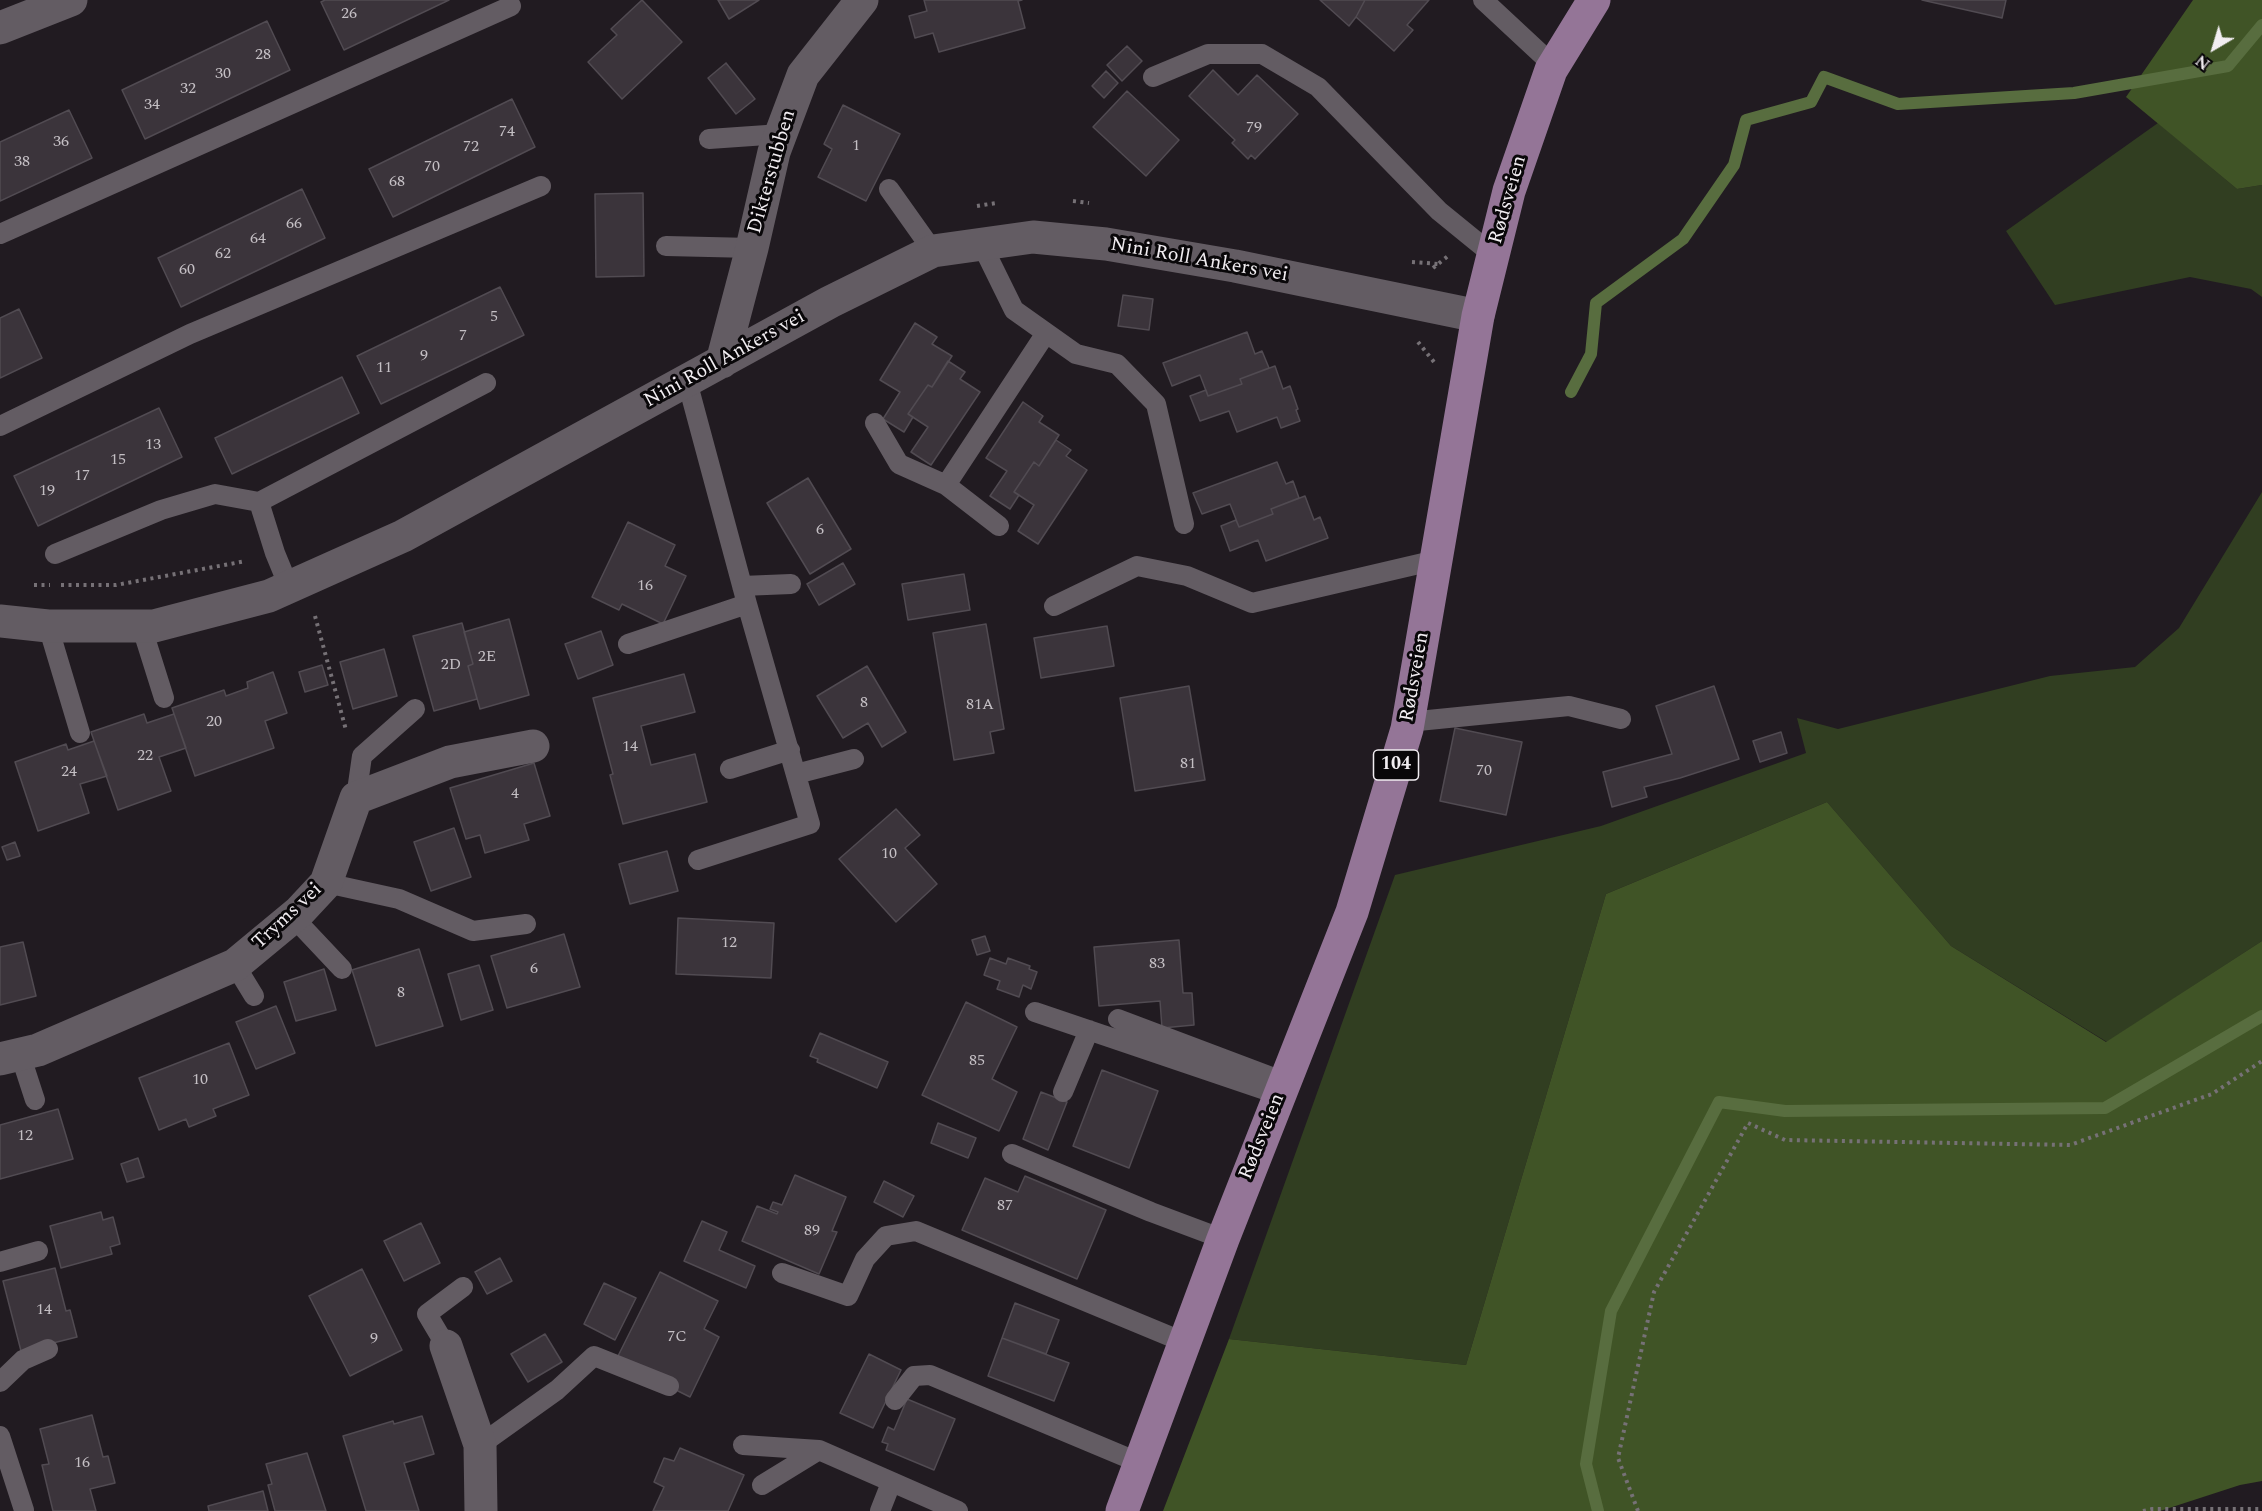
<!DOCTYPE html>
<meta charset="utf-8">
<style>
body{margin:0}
#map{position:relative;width:2262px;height:1511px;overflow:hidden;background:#211b21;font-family:Spectral,serif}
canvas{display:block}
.north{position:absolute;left:2184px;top:18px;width:60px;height:60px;-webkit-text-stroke:4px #090709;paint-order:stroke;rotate:218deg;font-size:16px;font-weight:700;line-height:24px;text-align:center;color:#f1edf1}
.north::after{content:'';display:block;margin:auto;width:21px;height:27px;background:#f1edf1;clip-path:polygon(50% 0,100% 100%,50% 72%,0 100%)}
</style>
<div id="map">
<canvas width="2262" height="1511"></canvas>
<div class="north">N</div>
</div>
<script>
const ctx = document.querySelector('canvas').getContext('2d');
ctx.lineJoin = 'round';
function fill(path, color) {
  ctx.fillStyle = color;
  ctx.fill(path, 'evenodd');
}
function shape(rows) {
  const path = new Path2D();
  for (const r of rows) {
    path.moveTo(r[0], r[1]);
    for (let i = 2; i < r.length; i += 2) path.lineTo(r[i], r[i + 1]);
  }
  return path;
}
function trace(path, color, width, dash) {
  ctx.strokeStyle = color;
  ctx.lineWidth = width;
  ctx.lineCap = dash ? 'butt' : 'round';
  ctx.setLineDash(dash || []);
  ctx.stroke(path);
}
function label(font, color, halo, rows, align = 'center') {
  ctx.font = font + ' Spectral,serif';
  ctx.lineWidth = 6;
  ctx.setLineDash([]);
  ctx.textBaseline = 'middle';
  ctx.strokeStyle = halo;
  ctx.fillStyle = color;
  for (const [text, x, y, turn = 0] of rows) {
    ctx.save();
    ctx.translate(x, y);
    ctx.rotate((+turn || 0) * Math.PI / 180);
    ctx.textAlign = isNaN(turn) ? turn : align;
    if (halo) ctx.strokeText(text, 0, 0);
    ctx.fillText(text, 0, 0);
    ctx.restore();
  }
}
const green = shape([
 [2158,123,2237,189,2262,185,2262,297,2251,289,2190,277,2055,305,2006,231],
 [2262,492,2262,941,2107,1042,1951,946,1827,802,1606,894,1466,1365,1229,1339,1395,875,1601,826,1806,753,1797,718,1838,729,2050,676,2135,667,2179,628]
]);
const forest = shape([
 [2193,0,2262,0,2262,185,2237,189,2126,97],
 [1827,802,1951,946,2106,1042,2262,941,2262,1481,2240,1485,2160,1511,1163,1511,1229,1339,1466,1365,1606,894]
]);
const stream = shape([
 [1571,392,1591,354,1596,303,1683,239,1734,165,1746,120,1811,102,1824,77,1898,104,2074,93,2228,66,2262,25],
 [1598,1511,1586,1464,1611,1311,1719,1102,1785,1111,2105,1108,2262,1016]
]);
const building = shape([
 [325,0,449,0,344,50,321,2,325,0],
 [642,0,682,42,622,99,588,62,617,35,611,29,642,0],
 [718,0,759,0,729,19,718,0],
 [924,0,1022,0,1018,1,1025,28,939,52,933,33,915,38,909,16,927,11,924,0],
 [1320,0,1365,0,1356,17,1349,26,1320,0],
 [1365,0,1429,0,1407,25,1413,30,1394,51,1356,17,1365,0],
 [1922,0,2006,0,2002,18,1922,0],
 [267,21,290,70,145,139,122,90,267,21],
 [1127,46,1142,61,1122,81,1107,65,1127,46],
 [726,63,755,99,736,114,708,78,726,63],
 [1213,70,1238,95,1257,75,1298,114,1255,159,1251,155,1248,159,1232,143,1235,140,1189,96,1213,70],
 [1106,71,1118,83,1104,98,1092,86,1106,71],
 [1127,91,1179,140,1146,176,1093,127,1127,91],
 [512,99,535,147,393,217,369,169,512,99],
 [843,105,900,134,866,201,818,177,832,149,824,144,843,105],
 [69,110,92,158,0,201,0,142,69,110],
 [302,189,325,238,181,307,158,258,302,189],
 [643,193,644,276,596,277,595,194,643,193],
 [500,287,524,335,381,404,357,356,500,287],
 [1123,295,1153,299,1149,330,1118,326,1123,295],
 [19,309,42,358,0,378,0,318,19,309],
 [915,323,937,337,932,344,952,356,932,387,928,385,908,414,913,417,904,432,883,419,900,392,880,380,915,323],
 [1247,332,1255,354,1262,351,1269,368,1240,379,1242,384,1208,396,1200,375,1172,386,1163,363,1247,332],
 [948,361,965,372,960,379,980,392,931,465,911,452,928,427,908,414,928,385,932,387,948,361],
 [1275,366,1283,389,1290,386,1298,409,1296,410,1300,421,1281,428,1277,417,1237,432,1229,411,1200,421,1190,396,1206,390,1208,396,1242,384,1240,379,1275,366],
 [342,377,359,413,232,474,215,438,342,377],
 [1023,402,1043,416,1039,422,1059,435,1039,466,1034,462,1014,492,1019,495,1010,509,990,496,1007,471,986,458,1023,402],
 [159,408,182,457,38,526,14,476,159,408],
 [1056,440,1071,450,1066,456,1087,470,1038,544,1018,531,1034,505,1014,492,1034,462,1039,466,1056,440],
 [1277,462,1286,484,1293,481,1299,498,1271,509,1273,514,1239,527,1230,504,1202,514,1193,493,1277,462],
 [808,478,851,549,810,574,767,503,808,478],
 [1305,496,1314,520,1320,517,1328,538,1266,561,1258,540,1230,551,1221,526,1236,520,1239,527,1273,514,1271,509,1305,496],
 [628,522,675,545,665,566,686,576,663,624,622,604,619,610,592,597,628,522],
 [843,563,855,584,819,605,807,584,843,563],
 [964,574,970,610,908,620,902,584,964,574],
 [509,619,529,695,480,709,468,666,473,664,464,632,509,619],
 [462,623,473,664,468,666,477,699,434,711,413,636,462,623],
 [986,624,1004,729,990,732,994,753,954,760,933,633,986,624],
 [1107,626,1114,666,1041,678,1034,638,1107,626],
 [601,631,613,665,578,679,565,644,601,631],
 [384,649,397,696,353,709,340,662,384,649],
 [322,665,328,685,305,692,299,672,322,665],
 [867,666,906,732,882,747,868,723,843,738,817,696,867,666],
 [273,672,287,713,265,721,274,748,195,776,172,708,224,690,226,696,248,688,247,682,273,672],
 [684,674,695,712,641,726,651,765,695,754,707,802,623,824,610,775,613,774,593,698,684,674],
 [1189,686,1205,780,1135,791,1120,698,1189,686],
 [1714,686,1739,759,1680,778,1644,787,1647,797,1612,807,1603,772,1672,754,1656,706,1714,686],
 [144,714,147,723,174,714,186,748,159,757,171,791,118,810,91,732,144,714],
 [1455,728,1522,742,1506,815,1440,801,1455,728],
 [1781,732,1787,753,1760,762,1753,741,1781,732],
 [94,741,107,776,80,784,89,813,38,831,15,762,66,744,68,750,94,741],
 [534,763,550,816,524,824,529,840,485,853,480,835,466,839,450,788,534,763],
 [896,809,920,835,905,848,937,884,896,922,839,859,896,809],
 [454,828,471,877,431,891,414,842,454,828],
 [15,842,20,856,7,860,2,847,15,842],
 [667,851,678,891,630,904,619,864,667,851],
 [678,918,774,923,771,978,676,974,678,918],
 [564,934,580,987,507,1008,491,956,564,934],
 [985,936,990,951,977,955,972,940,985,936],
 [1179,940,1183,993,1192,993,1194,1025,1162,1028,1160,1001,1099,1006,1094,947,1179,940],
 [23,942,36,996,0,1005,0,947,23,942],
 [419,949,443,1026,376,1046,352,970,419,949],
 [990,958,1006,964,1008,958,1030,966,1029,969,1037,972,1031,989,1023,985,1019,997,997,989,1000,981,984,975,990,958],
 [479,965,493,1010,461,1020,448,974,479,965],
 [324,969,336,1010,296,1021,284,982,324,969],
 [966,1002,1017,1027,992,1079,1017,1092,999,1131,922,1095,966,1002],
 [276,1006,295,1053,256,1069,236,1022,276,1006],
 [820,1033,888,1062,877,1088,817,1062,818,1059,810,1056,820,1033],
 [229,1043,249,1095,213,1109,216,1116,189,1127,186,1119,159,1130,139,1078,229,1043],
 [1102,1070,1158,1091,1129,1168,1073,1146,1102,1070],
 [1041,1092,1067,1102,1048,1150,1023,1139,1041,1092],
 [58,1109,73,1159,0,1179,0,1125,58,1109],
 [938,1123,976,1138,968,1158,931,1143,938,1123],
 [138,1158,144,1177,127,1182,121,1164,138,1158],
 [795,1175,846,1197,832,1231,837,1232,819,1274,742,1241,757,1206,777,1214,778,1212,770,1209,773,1202,782,1205,795,1175],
 [1025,1176,1106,1210,1077,1279,962,1230,985,1178,1018,1192,1025,1176],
 [884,1181,914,1196,903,1217,874,1202,884,1181],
 [101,1212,103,1220,113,1217,120,1244,110,1247,112,1254,61,1268,50,1226,101,1212],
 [702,1221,727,1232,719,1250,755,1266,746,1288,684,1261,702,1221],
 [421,1223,440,1263,404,1281,384,1241,421,1223],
 [500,1258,512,1281,487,1294,475,1272,500,1258],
 [55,1268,66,1311,70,1310,77,1337,21,1351,3,1281,55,1268],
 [362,1269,402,1350,350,1376,309,1296,362,1269],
 [660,1272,718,1301,704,1329,719,1337,690,1397,616,1360,660,1272],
 [604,1283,636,1298,615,1340,584,1324,604,1283],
 [1015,1303,1059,1320,1046,1354,1002,1338,1015,1303],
 [545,1334,562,1362,528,1382,511,1354,545,1334],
 [1002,1338,1069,1363,1054,1401,988,1376,1002,1338],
 [869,1354,901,1370,873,1428,840,1413,869,1354],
 [907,1399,955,1419,934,1470,886,1450,888,1444,882,1442,888,1427,894,1430,907,1399],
 [92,1415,103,1457,108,1456,115,1483,90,1489,96,1511,53,1511,42,1465,49,1464,40,1429,92,1415],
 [422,1416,434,1454,404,1463,419,1511,366,1511,343,1436,393,1421,394,1424,422,1416],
 [680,1448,744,1475,728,1511,653,1511,664,1487,654,1482,664,1458,674,1461,680,1448],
 [307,1453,326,1511,275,1511,268,1485,272,1484,266,1464,307,1453],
 [263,1491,268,1511,209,1511,208,1506,263,1491]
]);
const path = shape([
 [1073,201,1089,203],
 [977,206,996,203],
 [1412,262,1439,264],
 [1433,268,1448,256],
 [1418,342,1434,362],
 [34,585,50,585],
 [61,585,116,585,246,561],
 [315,616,346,730],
 [1638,1511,1618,1458,1654,1292,1748,1123,1785,1140,2070,1145,2212,1094,2262,1061],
 [2143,1511,2152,1509,2262,1509]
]);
const service = shape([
 [1483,0,1554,66],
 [1153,77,1208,54,1262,54,1318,87,1439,211,1493,255],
 [709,139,781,134],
 [889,189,933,251],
 [0,234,511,6],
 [981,243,1014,310,1076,354,1117,364,1156,404,1184,524],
 [666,246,752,248],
 [687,381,747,604,810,824,698,860],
 [875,423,899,464,946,485,1046,333],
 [0,426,190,334,541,186],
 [946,485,999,526],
 [55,554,161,510,215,494,259,502],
 [742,586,791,584],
 [289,587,275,553,259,502,486,383],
 [1054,606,1137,566,1187,576,1252,603,1436,560],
 [141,625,164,698],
 [48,626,80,733],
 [628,644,747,604],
 [1408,722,1569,706,1621,719],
 [730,769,790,750],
 [796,774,854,759],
 [356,798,362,756,415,709],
 [326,883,399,899,473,931,526,924],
 [293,917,342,969],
 [235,965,254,996],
 [1035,1012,1280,1095],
 [1118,1019,1285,1082],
 [20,1054,35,1100],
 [1063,1092,1089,1030],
 [1012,1154,1151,1212,1223,1239],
 [0,1262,38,1251],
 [782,1273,848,1296,865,1259,886,1236,916,1231,1186,1343],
 [446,1346,427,1314,463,1287],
 [0,1382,23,1360,48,1349],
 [895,1400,914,1376,930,1375,1140,1463],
 [0,1436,24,1510],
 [480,1445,557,1390,594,1356,669,1386],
 [743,1445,819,1450,958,1511],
 [762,1485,819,1450],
 [880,1511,891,1483]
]);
const minor = shape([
 [0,28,71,0],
 [722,362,752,248,774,152,803,75,862,0],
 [0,621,48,626,154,626,269,596,403,536,830,302,933,251,1033,237,1106,244,1235,266,1478,316],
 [0,1059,38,1050,235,965,299,912,326,883,356,798,450,762,533,746],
 [446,1346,480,1445,481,1511]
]);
const primary = shape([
 [1122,1511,1223,1239,1352,912,1407,729,1478,316,1509,191,1551,70,1594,0]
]);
const numberNames = [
 ["26",349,15],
 ["28",263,56],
 ["30",223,75],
 ["32",188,90],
 ["34",152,106],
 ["79",1254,129],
 ["74",507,133],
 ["36",61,143],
 ["1",856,147],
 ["72",471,148],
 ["38",22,163],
 ["70",432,168],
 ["68",397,183],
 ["66",294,225],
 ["64",258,240],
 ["62",223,255],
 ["60",187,271],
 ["5",494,318],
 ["7",463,337],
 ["9",424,357],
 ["11",384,369],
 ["13",153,446],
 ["15",118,461],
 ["17",82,477],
 ["19",47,492],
 ["6",820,531],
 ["16",645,587],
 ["2E",487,658],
 ["2D",451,666],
 ["8",864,704],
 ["81A",980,706],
 ["20",214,723],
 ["14",630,748],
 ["22",145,757],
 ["81",1188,765],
 ["70",1484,772],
 ["24",69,773],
 ["4",515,795],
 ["10",889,855],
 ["12",729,944],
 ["83",1157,965],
 ["6",534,970],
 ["8",401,994],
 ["85",977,1062],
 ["10",200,1081],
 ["12",25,1137],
 ["87",1005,1207],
 ["89",812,1232],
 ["14",44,1311],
 ["7C",677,1338],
 ["9",374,1340],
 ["16",82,1464]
];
const shields = [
 [1396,765,45]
];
const shieldNames = [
 ["104",1396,765]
];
const streetNames = [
 ["Dikterstubben",773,172,-74],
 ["Rødsveien",1509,200,-74],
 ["Nini Roll Ankers vei",1199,261,10],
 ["Nini Roll Ankers vei",725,360,-29],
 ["Rødsveien",1416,677,-80],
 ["Tryms vei",288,917,-43],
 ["Rødsveien",1263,1137,-68]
];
fill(green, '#313e21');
fill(forest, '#405426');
trace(stream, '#586d3f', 12);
fill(building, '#3b343b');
trace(building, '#514b52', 1.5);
trace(path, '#767176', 4, [3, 4.5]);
trace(service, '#635c63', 20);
trace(minor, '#635c63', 33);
trace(primary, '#947597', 33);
label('16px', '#c4bfc4', null, numberNames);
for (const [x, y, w] of shields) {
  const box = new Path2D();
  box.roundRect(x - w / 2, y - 15, w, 30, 4.5);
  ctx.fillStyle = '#090709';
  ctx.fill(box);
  trace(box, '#f1edf1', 1.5);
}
label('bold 18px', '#f1edf1', null, shieldNames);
label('20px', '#f1edf1', '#090709', streetNames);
</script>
